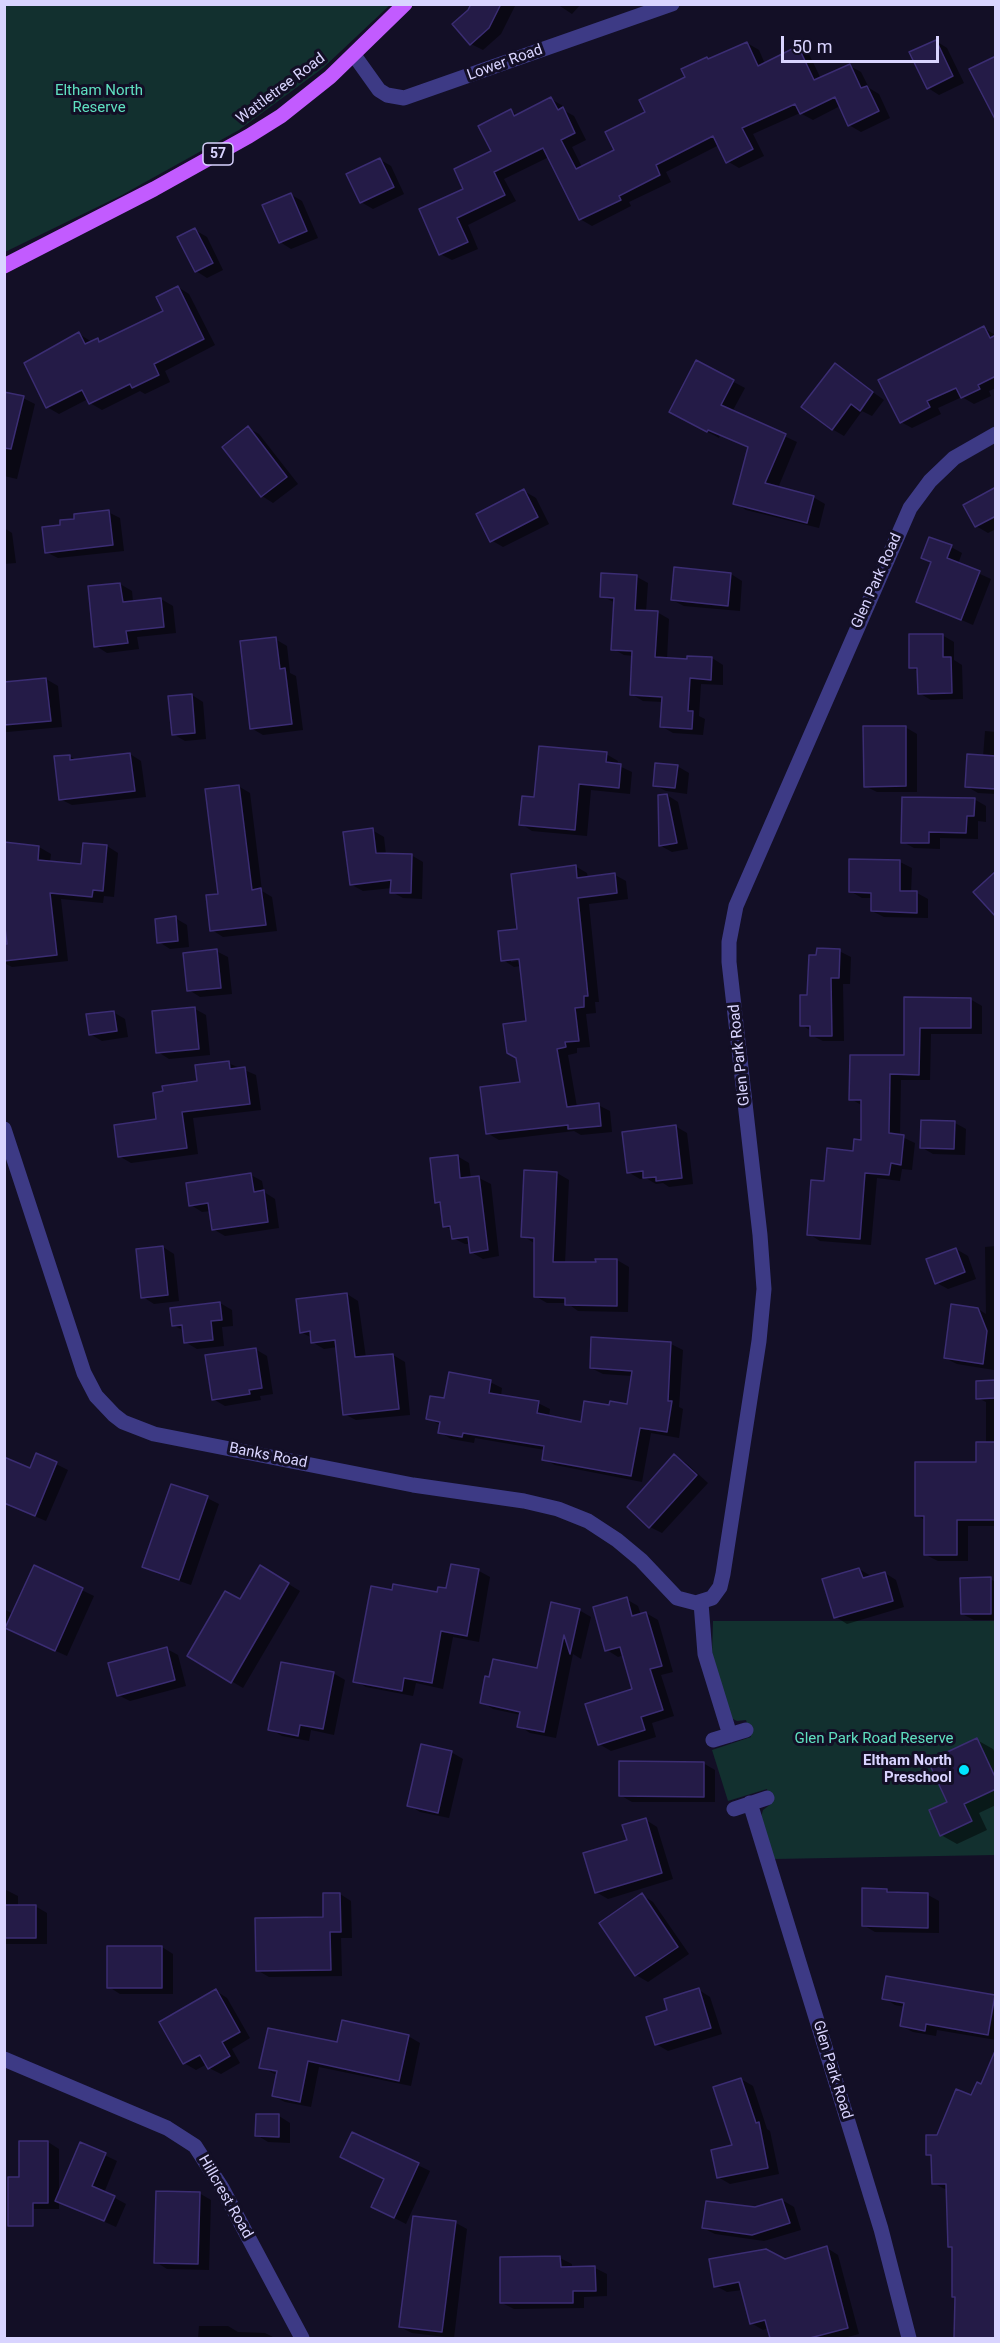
<!DOCTYPE html>
<style>
body{margin:0}
#map{position:relative;width:1000px;height:2343px;overflow:hidden;background:#130f26;font-family:Roboto,sans-serif}
canvas{display:block}
.frame{position:absolute;inset:0;border:6px solid #d9d4ff;pointer-events:none}
.scale{position:absolute;left:781px;top:36px;width:158px;height:27px;box-sizing:border-box;border:3px solid #d9d4ff;border-top:0;padding-left:8px;font-size:18px;line-height:21px;white-space:nowrap;color:#d9d4ff;-webkit-text-stroke:4px #130f26;paint-order:stroke}
</style>
<div id="map">
<canvas width="1000" height="2343"></canvas>
<div class="frame"></div>
<div class="scale">50 m</div>
</div>
<script>
const ctx = document.querySelector('canvas').getContext('2d');
ctx.lineJoin = 'round';
function fill(path, color) {
  ctx.fillStyle = color;
  ctx.fill(path, 'evenodd');
}
function shape(rows) {
  const path = new Path2D();
  for (const r of rows) {
    path.moveTo(r[0], r[1]);
    for (let i = 2; i < r.length; i += 2) path.lineTo(r[i], r[i + 1]);
  }
  return path;
}
function trace(path, color, width, dash) {
  ctx.strokeStyle = color;
  ctx.lineWidth = width;
  ctx.lineCap = dash ? 'butt' : 'round';
  ctx.setLineDash(dash || []);
  ctx.stroke(path);
}
function label(font, color, halo, rows, align = 'center') {
  ctx.font = font + ' Roboto,sans-serif';
  ctx.lineWidth = 6;
  ctx.setLineDash([]);
  ctx.textBaseline = 'middle';
  ctx.strokeStyle = halo;
  ctx.fillStyle = color;
  for (const [text, x, y, turn = 0] of rows) {
    ctx.save();
    ctx.translate(x, y);
    ctx.rotate((+turn || 0) * Math.PI / 180);
    ctx.textAlign = isNaN(turn) ? turn : align;
    if (halo) ctx.strokeText(text, 0, 0);
    ctx.fillText(text, 0, 0);
    ctx.restore();
  }
}
const green = shape([
 [5,4,390,4,390,5,323,68,239,130,122,195,5,252],
 [713,1621,995,1621,995,1855,774,1859,761,1817,763,1810,771,1804,767,1789,728,1801,712,1750,751,1737,746,1720,737,1721,731,1718,712,1654]
]);
const shadow = shape([
 [472,4,516,4,501,34,483,50,471,44,469,11],
 [557,4,581,4,572,14],
 [936,41,947,48,964,83,939,95,928,88],
 [747,43,759,50,765,64,798,47,809,54,821,79,850,66,861,72,869,88,879,94,890,118,861,132,849,125,840,106,813,120,800,113,753,134,764,156,739,168,727,161,719,145,666,172,671,182,629,202,631,206,592,226,580,219,549,157,504,179,516,201,468,225,478,249,452,260,440,254,465,190,493,152,511,111,519,116,551,99,563,106,565,111,574,116,586,140,572,147,582,167,616,151,647,112,710,60],
 [379,159,391,166,404,194,373,209,361,202],
 [290,194,302,201,318,238,291,249,280,242],
 [195,230,207,237,223,270,207,278,196,271],
 [178,287,189,294,215,345,165,371,170,382,145,394,140,391,102,410,90,403,88,399,59,414,47,407,79,334,92,342,97,340,102,342,165,312],
 [984,328,995,335,996,388,989,391,991,396,974,404,962,397,938,408,941,414,912,428,901,422],
 [696,362,745,388,732,412,797,442,778,488,813,497,825,504,819,528,746,510,735,503,749,448,720,435,719,438,682,418],
 [835,365,884,400,872,416,862,411,844,436,832,429],
 [4,393,23,398,35,404,17,479,4,476],
 [248,428,259,434,298,484,273,503,262,496],
 [996,488,996,529,988,533,976,526,965,506],
 [524,491,536,498,549,524,503,547,491,540],
 [108,512,120,518,124,551,58,558,46,552,61,526],
 [4,528,12,533,16,563,4,564],
 [951,547,962,553,958,564,991,579,973,625,918,601,932,563,923,558],
 [675,569,731,574,742,581,740,611,684,606,672,600],
 [637,577,648,583,646,612,657,612,669,619,667,659,689,661,712,658,723,665,723,685,701,684,699,716,705,719,703,735,673,733,661,726,663,702,643,701,631,694,634,656,624,655,613,649,616,603,601,596],
 [120,584,132,591,133,602,161,599,173,606,176,633,137,637,139,649,107,653,96,646],
 [942,635,954,642,954,660,962,665,963,699,931,700,919,693,919,672,911,667],
 [994,636,996,636,996,650,994,649],
 [275,639,287,646,290,673,296,676,303,730,263,735,251,728],
 [46,679,58,686,62,727,7,732,4,731,4,684],
 [192,695,203,702,206,739,185,741,173,734],
 [905,727,917,734,917,792,877,792,865,786],
 [985,731,996,732,996,794,978,793,966,786,983,757],
 [130,754,141,761,146,797,72,805,60,799,69,756,78,761],
 [606,754,618,761,617,765,632,772,630,794,591,790,587,836,532,831,521,824,535,798],
 [677,766,689,773,687,794,666,791,654,785],
 [238,786,250,793,262,891,272,897,277,931,223,937,212,930],
 [667,795,678,802,688,849,672,852,661,846],
 [974,799,986,806,986,822,978,821,978,839,940,838,940,849,914,848,903,842],
 [372,830,384,837,386,855,411,855,423,862,422,899,403,898,392,892,392,888,363,891,352,885],
 [4,844,39,847,51,854,50,862,82,865,107,846,118,853,114,897,104,896,103,903,61,899,68,961,12,967,4,963,4,946,9,945],
 [900,862,912,868,911,893,917,893,928,899,928,918,884,917,872,911,872,898,862,898,850,891],
 [575,866,587,873,588,878,615,875,626,881,628,899,589,904,599,1002,595,1002,596,1013,586,1014,590,1047,577,1048,577,1053,568,1055,577,1107,598,1105,610,1111,612,1132,581,1135,574,1131,499,1140,487,1133,521,1084,527,1022,521,966,514,967,503,960,519,931],
 [526,957,527,960,511,962,511,959],
 [175,918,187,925,189,947,170,949,159,942],
 [216,951,228,957,232,994,200,997,189,990],
 [839,951,851,957,850,984,843,984,844,1041,823,1041,811,1035,811,1031,802,1025,808,996],
 [906,999,970,999,982,1006,982,1034,931,1034,930,1080,901,1080,900,1136,915,1143,912,1170,902,1169,900,1181,877,1178,871,1245,820,1241,809,1234,825,1182,863,1141,863,1106,851,1099,906,1057],
 [195,1009,206,1015,210,1055,169,1059,158,1052],
 [113,1012,125,1019,128,1037,102,1041,90,1034],
 [228,1063,256,1075,261,1110,193,1118,198,1154,131,1163,119,1156,199,1082],
 [955,1123,966,1129,965,1155,933,1154,921,1147],
 [675,1126,687,1133,693,1184,669,1187,663,1183,656,1184,646,1178,640,1179,628,1172],
 [457,1156,469,1163,471,1179,479,1178,491,1184,499,1256,483,1259,471,1252,470,1244,465,1244,453,1238,452,1230,444,1226,442,1205,436,1202],
 [526,1172,557,1173,569,1180,565,1263,597,1264,617,1260,629,1267,628,1312,578,1311,567,1303,547,1303,535,1296,534,1243,523,1236],
 [251,1175,262,1181,264,1192,275,1199,279,1228,225,1236,213,1229,211,1211,202,1212,191,1205],
 [996,1246,994,1370,957,1364,945,1358,978,1309,986,1314,985,1247],
 [163,1247,174,1254,179,1301,154,1304,143,1297],
 [956,1249,968,1256,976,1279,948,1289,937,1283],
 [347,1294,358,1301,366,1358,393,1355,405,1362,410,1415,356,1420,344,1414,337,1347,324,1349,312,1342,312,1338,301,1332],
 [220,1303,232,1310,233,1326,222,1327,224,1346,197,1349,185,1342,184,1331,173,1325],
 [592,1339,671,1344,683,1350,679,1407,683,1409,679,1438,651,1433,642,1482,555,1465,543,1459,545,1450,475,1438,474,1443,451,1439,440,1432,440,1425,428,1418,445,1400,490,1382,502,1388,501,1396,538,1403,550,1409,549,1417,582,1423,611,1407,628,1406,632,1376,603,1374,591,1368],
 [255,1349,267,1356,273,1394,260,1396,261,1400,225,1406,213,1399],
 [996,1382,996,1526,968,1526,968,1561,938,1561,926,1555,926,1521,917,1515,977,1463,986,1444,986,1402,978,1398],
 [675,1456,686,1463,708,1483,662,1533,650,1527,629,1506],
 [4,1462,31,1470,56,1464,68,1470,46,1521,4,1503],
 [207,1498,219,1504,191,1585,156,1573,144,1567],
 [452,1566,479,1571,490,1577,479,1642,453,1637,443,1689,416,1683,413,1696,366,1687,355,1681,393,1592,438,1594,447,1590],
 [34,1567,94,1596,67,1656,4,1628,4,1609,13,1614],
 [260,1567,300,1591,243,1688,189,1656,240,1601],
 [859,1569,871,1576,885,1573,896,1580,904,1607,847,1624,836,1617],
 [990,1579,996,1582,996,1620,974,1620,962,1614],
 [626,1599,638,1606,641,1615,646,1613,658,1620,673,1672,661,1675,674,1716,652,1723,656,1737,611,1751,599,1744,634,1690,624,1655,618,1657,607,1650],
 [579,1610,591,1617,581,1659,573,1654,556,1738,530,1733,519,1726,521,1715,493,1709,482,1702,538,1669],
 [167,1649,178,1655,186,1686,130,1701,118,1695],
 [333,1673,345,1680,334,1735,311,1730,309,1741,282,1736,270,1729],
 [977,1740,993,1749,996,1755,996,1805,979,1813,987,1830,957,1844,941,1835,949,1803],
 [451,1752,463,1759,449,1818,420,1812,409,1805],
 [703,1763,715,1770,715,1802,632,1802,620,1795],
 [646,1820,657,1827,673,1879,608,1899,596,1892,629,1841],
 [4,1889,18,1896,18,1906,35,1906,47,1913,47,1944,4,1944],
 [887,1891,892,1894,928,1895,939,1901,939,1933,875,1932,863,1925],
 [340,1894,351,1901,352,1938,341,1938,342,1976,269,1977,257,1970,325,1919],
 [642,1895,653,1902,689,1954,648,1982,636,1975],
 [162,1947,173,1954,173,1994,120,1994,109,1987],
 [699,1990,710,1997,722,2034,668,2051,656,2044,669,2011],
 [216,1991,227,1998,250,2038,232,2049,240,2063,221,2074,209,2068,207,2064,196,2070,184,2063],
 [995,1996,996,2040,937,2030,936,2036,913,2032,901,2026,905,2007,895,2005,884,1998],
 [408,2036,420,2043,411,2086,319,2067,311,2107,285,2102,273,2096,277,2075,261,2067,338,2044],
 [272,2069,284,2071,284,2074,272,2072],
 [991,2063,996,2065,996,2338,966,2338,956,2298,953,2248,949,2246,947,2190,933,2183,933,2157,928,2154,938,2136,982,2086],
 [741,2079,753,2086,767,2129,770,2131,779,2174,730,2184,718,2177,734,2147],
 [279,2116,290,2123,290,2143,268,2142,257,2135],
 [353,2134,430,2171,406,2224,373,2207,386,2179],
 [48,2142,59,2149,59,2195,81,2144,117,2161,104,2193,113,2196,103,2221,59,2201,59,2209,32,2209,20,2202],
 [199,2193,211,2200,209,2270,167,2269,156,2262],
 [115,2198,126,2204,116,2227,105,2222],
 [782,2200,794,2207,801,2230,764,2241,715,2234,703,2228],
 [456,2223,467,2229,454,2338,412,2333,400,2327],
 [827,2248,838,2255,859,2334,844,2338,772,2338,769,2328,763,2330,751,2323,742,2290,727,2292,716,2286,785,2260],
 [560,2258,572,2264,572,2268,595,2268,607,2274,607,2296,584,2297,584,2308,514,2309,502,2303],
 [199,2326,228,2326,238,2332,265,2333,275,2338,198,2338]
]);
const building = shape([
 [471,4,501,4,489,28,470,45,452,24,468,10,471,4],
 [936,40,953,76,927,89,909,52,936,40],
 [747,42,758,66,798,46,814,80,850,64,861,88,867,86,879,111,848,126,835,97,800,114,795,104,742,128,753,149,726,163,713,136,656,165,660,175,619,196,621,200,579,220,543,148,494,172,505,195,457,218,468,242,439,255,419,209,463,189,454,169,491,151,478,126,511,109,514,116,551,97,558,110,563,107,575,133,561,140,576,169,614,150,605,132,645,112,639,100,685,77,681,69,707,57,708,59,747,42],
 [996,56,996,121,969,69,996,56],
 [380,158,394,187,360,203,346,174,380,158],
 [291,193,307,231,279,243,262,205,291,193],
 [195,228,213,263,195,272,177,237,195,228],
 [178,286,204,339,154,364,159,375,132,388,130,384,89,404,82,390,46,408,24,363,79,332,85,344,98,338,99,342,163,311,156,297,178,286],
 [984,326,990,338,996,335,996,376,978,385,980,389,961,398,956,388,927,401,930,407,900,423,878,380,984,326],
 [696,360,734,380,721,405,786,434,765,483,814,496,807,523,733,504,748,447,708,430,707,432,669,412,696,360],
 [835,363,873,392,860,411,851,404,832,430,801,407,835,363],
 [4,392,24,396,11,449,4,448,4,392],
 [248,426,287,477,261,497,222,447,248,426],
 [996,487,996,516,975,527,963,505,996,487],
 [524,489,538,517,490,542,476,514,524,489],
 [109,510,113,545,45,553,42,527,60,525,60,520,74,519,74,514,109,510],
 [929,537,952,545,947,558,980,571,961,620,916,602,931,562,921,558,929,537],
 [674,567,731,573,728,606,671,600,674,567],
 [601,573,637,575,635,610,658,611,655,657,687,659,687,656,712,657,711,680,690,678,688,711,693,711,692,729,660,727,662,697,630,695,632,651,611,650,614,598,600,597,601,573],
 [120,583,123,602,161,598,164,627,126,631,128,643,94,647,88,586,120,583],
 [909,634,943,634,943,657,951,657,952,693,918,694,917,668,909,668,909,634],
 [276,637,280,669,285,668,292,724,250,729,240,641,276,637],
 [46,678,51,721,4,725,4,682,46,678],
 [192,694,195,733,172,735,168,696,192,694],
 [863,726,906,726,906,786,864,787,863,726],
 [539,746,607,752,606,762,621,764,619,788,579,784,575,830,519,825,522,796,534,797,539,746],
 [130,753,135,791,59,800,54,756,70,755,70,760,130,753],
 [967,754,996,756,996,789,965,787,967,754],
 [655,763,678,765,675,788,653,786,655,763],
 [239,785,252,890,261,888,266,925,210,931,206,895,218,894,205,789,239,785],
 [667,794,677,843,659,846,658,795,667,794],
 [902,797,975,798,974,816,967,816,966,833,929,832,929,843,901,843,902,797],
 [373,828,376,853,412,854,411,893,390,893,391,880,350,885,343,832,373,828],
 [4,842,39,846,38,860,81,864,83,843,107,845,103,891,93,890,92,897,50,893,57,955,4,961,4,944,7,944,4,919,4,842],
 [849,859,900,860,900,891,917,891,917,913,871,911,871,893,849,892,849,859],
 [576,865,577,878,615,873,617,893,578,898,588,996,584,996,584,1007,575,1008,579,1041,565,1042,566,1047,557,1049,567,1107,599,1103,601,1126,568,1129,568,1125,486,1134,480,1087,520,1082,516,1058,507,1053,503,1024,526,1021,519,959,501,961,498,931,517,929,511,874,576,865],
 [996,871,996,917,973,892,996,871],
 [176,916,178,941,157,943,155,919,176,916],
 [817,948,840,949,839,978,831,978,832,1036,810,1036,810,1026,800,1026,800,995,807,995,809,955,816,955,817,948],
 [217,949,221,988,187,991,183,953,217,949],
 [904,997,971,998,971,1028,920,1028,919,1075,890,1074,889,1133,904,1135,901,1165,891,1163,889,1175,865,1173,860,1239,807,1235,811,1180,824,1181,827,1148,853,1151,854,1139,861,1140,861,1100,849,1100,850,1055,904,1055,904,997],
 [195,1007,199,1049,156,1053,152,1011,195,1007],
 [114,1011,117,1031,89,1035,86,1014,114,1011],
 [229,1061,230,1069,245,1067,250,1104,182,1112,187,1148,118,1157,114,1125,156,1119,153,1093,163,1091,162,1086,197,1081,195,1065,229,1061],
 [921,1120,955,1121,954,1149,920,1148,921,1120],
 [676,1125,682,1178,656,1181,656,1177,643,1178,643,1171,627,1173,622,1132,676,1125],
 [458,1155,460,1178,479,1176,488,1250,470,1253,468,1237,452,1239,450,1226,443,1227,440,1202,435,1203,430,1158,458,1155],
 [524,1170,557,1172,553,1262,596,1262,595,1259,617,1259,617,1306,565,1305,565,1298,534,1297,534,1238,521,1237,524,1170],
 [251,1173,254,1192,264,1190,268,1222,212,1230,208,1203,189,1206,186,1183,251,1173],
 [163,1246,168,1295,141,1298,136,1249,163,1246],
 [956,1248,965,1272,935,1284,926,1259,956,1248],
 [347,1293,355,1357,393,1354,399,1409,343,1415,335,1340,311,1343,310,1331,300,1333,296,1299,347,1293],
 [220,1302,222,1320,211,1321,213,1340,184,1343,182,1325,172,1326,170,1308,220,1302],
 [951,1304,978,1308,987,1331,983,1364,944,1358,951,1304],
 [591,1337,671,1342,668,1401,672,1401,667,1432,640,1428,631,1476,542,1460,544,1446,463,1433,462,1437,438,1433,440,1422,426,1419,430,1396,444,1398,449,1372,491,1380,489,1393,539,1401,537,1413,581,1422,584,1401,609,1405,610,1401,627,1404,632,1371,590,1368,591,1337],
 [256,1348,262,1388,249,1390,250,1394,212,1400,205,1355,256,1348],
 [996,1380,996,1398,976,1399,976,1381,996,1380],
 [976,1442,996,1442,996,1520,957,1520,957,1555,924,1555,924,1516,915,1516,915,1462,976,1462,976,1442],
 [36,1453,57,1462,35,1516,4,1503,4,1457,30,1468,36,1453],
 [674,1454,697,1475,649,1528,627,1507,674,1454],
 [171,1484,208,1496,179,1580,142,1567,171,1484],
 [451,1564,479,1569,467,1636,441,1631,432,1683,404,1678,402,1691,353,1682,371,1586,392,1590,393,1584,437,1592,438,1587,446,1588,451,1564],
 [34,1565,83,1588,55,1651,5,1628,34,1565],
 [260,1565,289,1583,231,1683,187,1656,225,1591,240,1599,260,1565],
 [859,1568,863,1578,885,1572,893,1601,834,1618,822,1579,859,1568],
 [991,1577,991,1614,961,1614,960,1578,991,1577],
 [627,1597,632,1616,646,1612,662,1666,650,1669,663,1710,641,1717,645,1730,598,1745,585,1704,632,1689,620,1647,605,1651,593,1607,627,1597],
 [551,1602,580,1609,570,1654,564,1635,544,1732,517,1727,520,1712,480,1703,485,1676,489,1677,493,1659,537,1668,551,1602],
 [167,1647,175,1680,117,1696,108,1663,167,1647],
 [281,1662,334,1672,323,1729,300,1725,298,1736,268,1730,281,1662],
 [977,1738,996,1779,996,1789,964,1804,972,1821,940,1836,929,1810,947,1802,928,1761,977,1738],
 [421,1744,452,1751,438,1813,407,1806,421,1744],
 [619,1761,704,1762,704,1797,619,1796,619,1761],
 [646,1818,662,1873,595,1893,583,1853,627,1840,622,1825,646,1818],
 [862,1888,887,1889,887,1892,928,1893,928,1928,862,1926,862,1888],
 [323,1893,340,1893,341,1932,330,1932,331,1970,256,1971,255,1918,323,1917,323,1893],
 [642,1893,678,1947,635,1976,599,1923,642,1893],
 [4,1905,36,1905,36,1938,4,1938,4,1905],
 [107,1946,162,1946,162,1988,107,1988,107,1946],
 [886,1976,995,1995,988,2035,926,2024,925,2031,900,2026,904,2003,882,1999,886,1976],
 [699,1988,711,2028,655,2045,646,2017,667,2010,664,1999,699,1988],
 [216,1989,240,2032,222,2042,230,2056,208,2069,200,2055,183,2064,159,2022,216,1989],
 [342,2020,409,2035,399,2081,308,2061,300,2102,272,2096,277,2071,259,2068,268,2028,337,2042,342,2020],
 [995,2051,996,2338,954,2338,955,2297,952,2297,952,2247,948,2247,946,2184,932,2184,931,2155,926,2155,926,2135,937,2135,956,2089,971,2095,977,2082,981,2084,995,2051],
 [741,2078,756,2123,759,2122,768,2168,717,2178,711,2150,732,2145,713,2087,741,2078],
 [256,2114,279,2114,279,2137,255,2136,256,2114],
 [352,2132,419,2163,394,2218,371,2207,384,2179,340,2157,352,2132],
 [19,2141,48,2141,48,2203,33,2203,33,2226,8,2226,8,2177,19,2177,19,2141],
 [80,2142,106,2153,92,2186,115,2196,104,2221,55,2201,80,2142],
 [156,2191,200,2192,198,2264,154,2263,156,2191],
 [782,2199,790,2223,752,2235,702,2228,706,2201,755,2207,782,2199],
 [413,2216,456,2221,442,2332,399,2327,413,2216],
 [827,2246,848,2328,810,2338,770,2338,765,2320,750,2324,739,2282,714,2287,709,2259,766,2249,785,2259,827,2246],
 [560,2256,561,2267,595,2266,596,2291,573,2291,573,2303,500,2303,500,2257,560,2256]
]);
const minor = shape([
 [354,55,379,90,387,95,404,98,672,4],
 [4,1129,84,1373,96,1396,114,1415,123,1422,154,1434,413,1485,524,1501,558,1509,588,1521,617,1540,641,1560,677,1598,696,1603,712,1598,720,1587,723,1574,759,1341,764,1289,760,1235,729,962,729,942,736,906,910,508,930,481,954,458,996,434],
 [701,1603,705,1654,730,1735],
 [713,1740,746,1730],
 [750,1803,881,2229,909,2338],
 [734,1809,767,1798],
 [4,2059,167,2128,195,2146,222,2188,302,2338]
]);
const major = shape([
 [4,266,154,189,249,136,281,116,330,77,405,4]
]);
const markers = [
 [964,1770,6,"#00e5ff"]
];
const shields = [
 [218,154,30]
];
const shieldNames = [
 ["57",218,154]
];
const streetNames = [
 ["Lower Road",505,63,-20],
 ["Wattletree Road",281,89,-37],
 ["Glen Park Road",877,581,-66],
 ["Glen Park Road",740,1055,-96],
 ["Banks Road",268,1456,11],
 ["Glen Park Road",832,2070,73],
 ["Hillcrest Road",225,2197,60]
];
const parkNames = [
 ["Eltham North",99,91],
 ["Reserve",99,108],
 ["Glen Park Road Reserve",874,1739]
];
const poiNames = [
 ["Eltham North",952,1761],
 ["Preschool",952,1778]
];
fill(green, '#12302f');
fill(shadow, '#0007');
fill(building, '#241b47');
trace(building, '#3b2d73', 1.5);
trace(minor, '#3d3a85', 15);
trace(major, '#c25bff', 15);
for (const [x, y, r, color] of markers) {
  const dot = new Path2D();
  dot.arc(x, y, r, 0, 2 * Math.PI);
  ctx.fillStyle = color;
  ctx.fill(dot);
  trace(dot, '#130f26', 2);
}
for (const [x, y, w] of shields) {
  const box = new Path2D();
  box.roundRect(x - w / 2, y - 11, w, 22, 4.5);
  ctx.fillStyle = '#130f26';
  ctx.fill(box);
  trace(box, '#d9d4ff', 1.5);
}
label('bold 14px', '#d9d4ff', null, shieldNames);
label('15px', '#d9d4ff', '#130f26', streetNames);
label('15px', '#5fe0c0', '#130f26', parkNames);
label('bold 15px', '#d9d4ff', '#130f26', poiNames, 'right');
</script>
